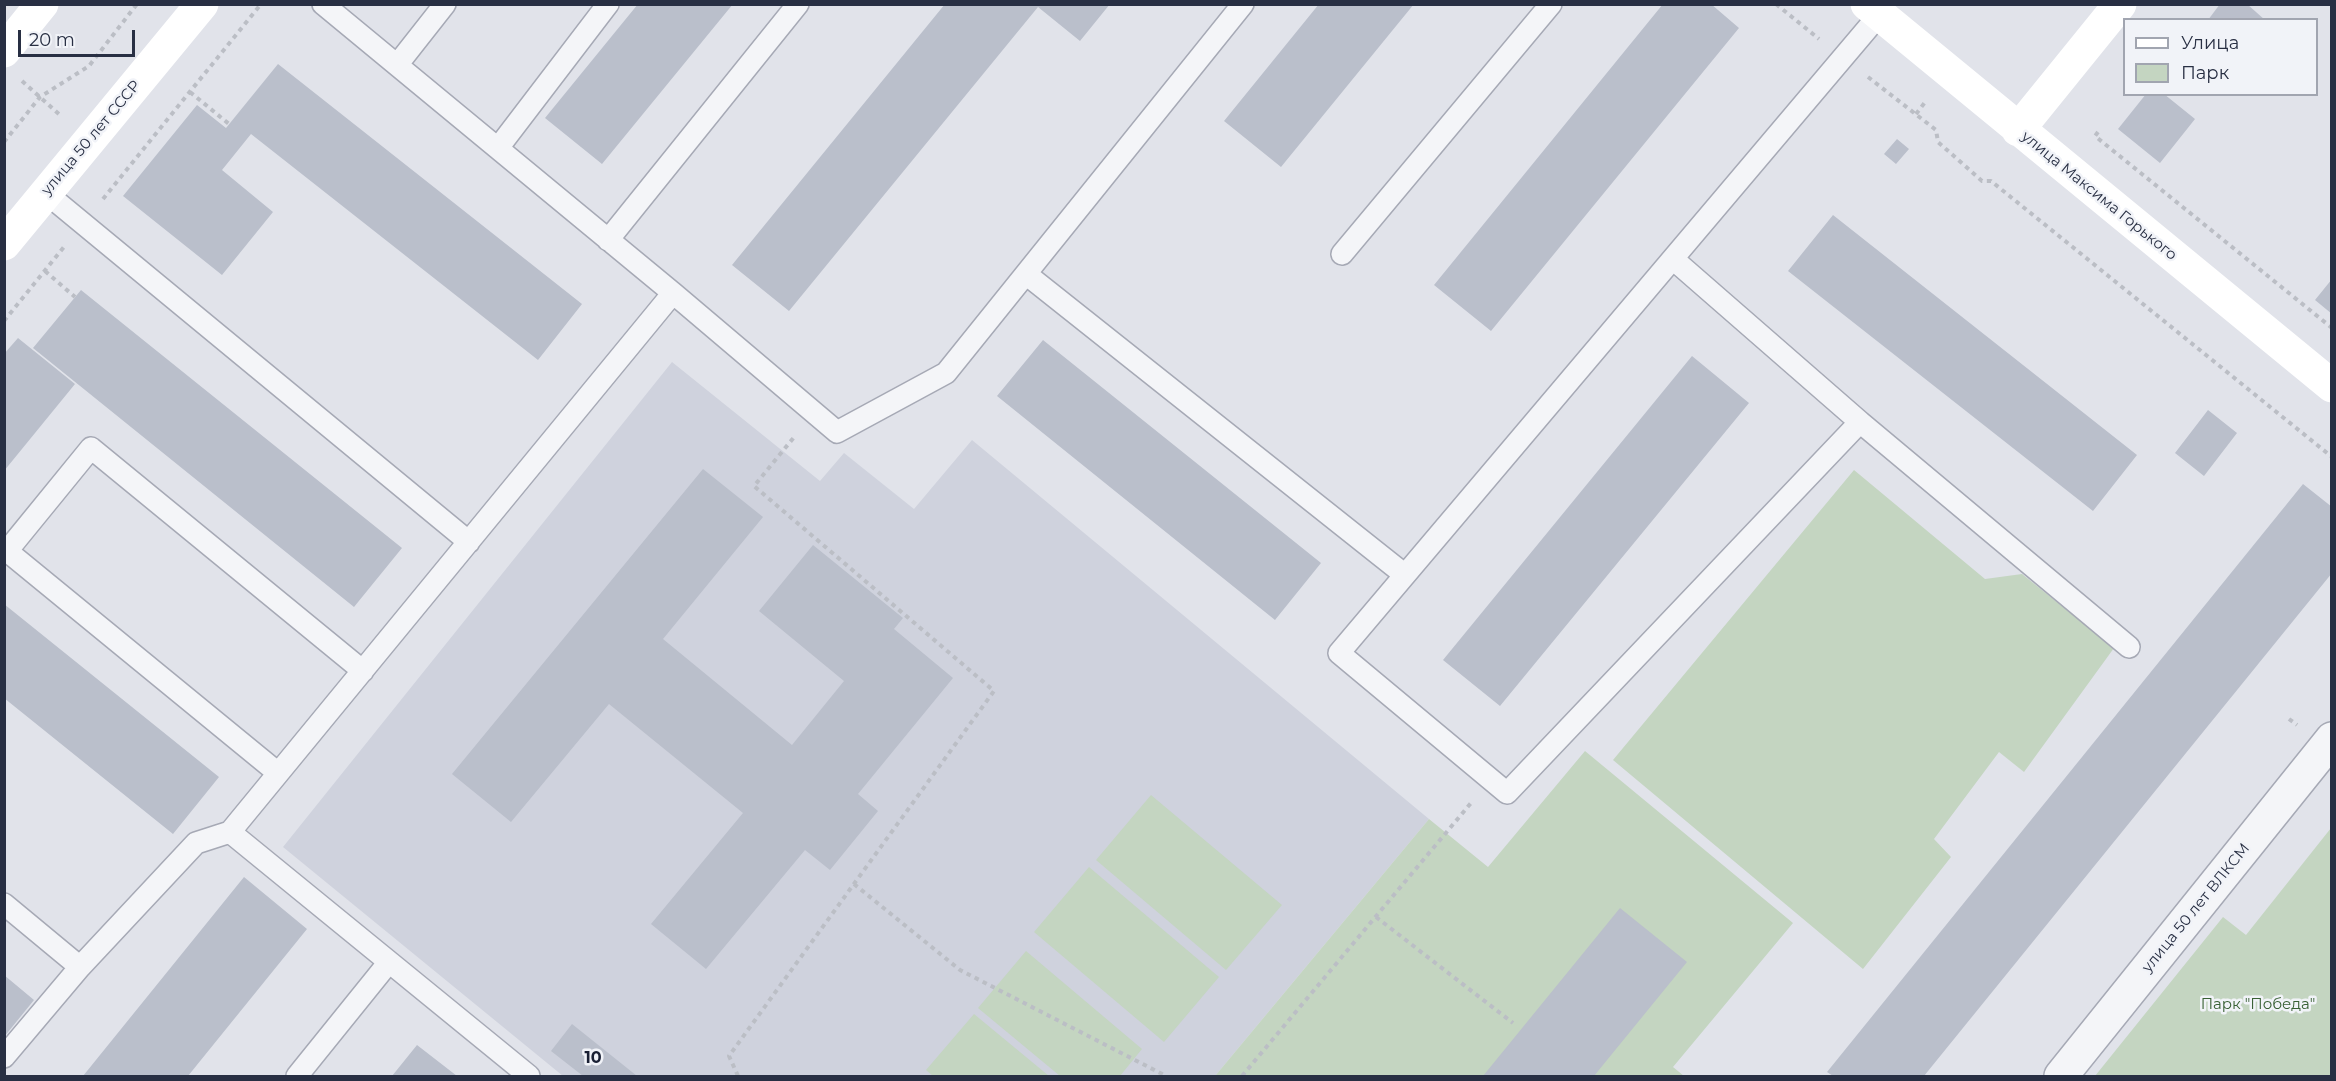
<!DOCTYPE html>
<meta charset="utf-8">
<style>
body{margin:0}
#map{position:relative;width:2336px;height:1081px;overflow:hidden;background:#e1e3ea;font-family:Montserrat,sans-serif}
canvas{display:block}
.frame{position:absolute;inset:0;border:6px solid #282f43;pointer-events:none}
.legend{position:absolute;left:2123px;top:18px;width:195px;height:78px;box-sizing:border-box;background:#f1f3f8;border:2px solid #a1a5b0;margin:0;padding:8px 10px;list-style:none;font-size:18px;color:#282f43}
.legend li{display:flex;align-items:center;gap:12px;height:30px}
.legend b{width:30px;border:2px solid #a1a5b0}
.scale{position:absolute;left:18px;top:30px;width:117px;height:27px;box-sizing:border-box;border:3px solid #282f43;border-top:0;padding-left:8px;font-size:18px;line-height:21px;white-space:nowrap;color:#282f43;-webkit-text-stroke:4px #f1f3f8;paint-order:stroke}
</style>
<div id="map">
<canvas width="2336" height="1081"></canvas>
<div class="frame"></div>
<ul class="legend">
<li><b style="height:8px;background:#fff"></b>Улица</li>
<li><b style="height:16px;background:#c4d5c1"></b>Парк</li>
</ul>
<div class="scale">20 m</div>
</div>
<script>
const ctx = document.querySelector('canvas').getContext('2d');
ctx.lineJoin = 'round';
function fill(path, color) {
  ctx.fillStyle = color;
  ctx.fill(path, 'evenodd');
}
function shape(rows) {
  const path = new Path2D();
  for (const r of rows) {
    path.moveTo(r[0], r[1]);
    for (let i = 2; i < r.length; i += 2) path.lineTo(r[i], r[i + 1]);
  }
  return path;
}
function trace(path, color, width, dash) {
  ctx.strokeStyle = color;
  ctx.lineWidth = width;
  ctx.lineCap = dash ? 'butt' : 'round';
  ctx.setLineDash(dash || []);
  ctx.stroke(path);
}
function label(font, color, halo, rows, align = 'center') {
  ctx.font = font + ' Montserrat,sans-serif';
  ctx.lineWidth = 5;
  ctx.setLineDash([]);
  ctx.textBaseline = 'middle';
  ctx.strokeStyle = halo;
  ctx.fillStyle = color;
  for (const [text, x, y, turn = 0] of rows) {
    ctx.save();
    ctx.translate(x, y);
    ctx.rotate((+turn || 0) * Math.PI / 180);
    ctx.textAlign = isNaN(turn) ? turn : align;
    if (halo) ctx.strokeText(text, 0, 0);
    ctx.fillText(text, 0, 0);
    ctx.restore();
  }
}
const built = shape([
 [672,362,820,481,844,453,914,509,972,440,1429,819,1215,1076,563,1076,283,847]
]);
const green = shape([
 [1854,470,1985,579,2022,574,2114,648,2024,772,1999,752,1934,839,1951,857,1863,969,1613,760],
 [1585,751,1793,923,1673,1067,1684,1076,1215,1076,1429,819,1488,867],
 [1151,795,1282,905,1226,970,1096,860],
 [2331,828,2331,1076,2095,1076,2223,917,2246,935],
 [1089,867,1219,977,1164,1042,1034,932],
 [1026,951,1142,1049,1120,1076,1060,1076,978,1008],
 [974,1014,1049,1076,933,1076,926,1070]
]);
const building = shape([
 [638,4,733,4,602,164,545,118],
 [945,4,1110,4,1080,41,1038,7,789,311,732,265],
 [1319,4,1414,4,1281,167,1224,121],
 [1663,4,1711,4,1739,28,1491,331,1434,285],
 [2220,4,2247,4,2265,20,2208,20],
 [278,64,582,304,538,360,251,134,222,170,273,212,222,275,123,196,197,105,226,128],
 [2146,94,2164,94,2195,119,2160,163,2118,129],
 [1897,139,1909,149,1896,164,1884,154],
 [1833,215,2137,455,2093,511,1788,271],
 [2332,279,2332,314,2315,300],
 [81,290,402,548,354,607,33,348],
 [18,338,75,384,4,471,4,354],
 [1043,340,1321,563,1275,620,997,396],
 [1692,356,1749,403,1500,706,1443,660],
 [2208,410,2237,433,2204,476,2175,453],
 [703,469,763,517,663,639,792,745,844,681,759,611,813,545,903,618,894,629,953,678,858,794,878,811,830,870,805,850,706,969,651,924,743,813,609,704,511,822,452,774],
 [2303,484,2332,507,2332,573,1924,1076,1833,1076,1827,1072],
 [4,604,219,777,173,834,4,698],
 [244,877,307,929,188,1076,83,1076],
 [1620,908,1687,962,1594,1076,1483,1076],
 [4,975,34,1000,4,1037],
 [572,1024,637,1076,583,1076,551,1051],
 [417,1045,457,1076,392,1076]
]);
const path = shape([
 [1776,4,1819,39],
 [1868,77,1936,130,1938,142,1982,181,1991,181,2332,457],
 [22,81,61,116],
 [190,92,229,124],
 [1916,114,1926,101],
 [2098,132,2095,136,2332,328],
 [4,142,40,97,89,66,137,4],
 [103,199,261,4],
 [45,271,75,297],
 [4,321,64,247],
 [2289,719,2297,725],
 [854,884,960,970,1166,1076],
 [1376,917,1513,1023],
 [738,1076,729,1056,994,691,754,486,795,436],
 [1242,1076,1471,803]
]);
const lane = shape([
 [323,4,673,293,837,432,946,373,1243,4],
 [397,65,445,4],
 [498,148,608,4],
 [46,193,469,542],
 [608,240,798,4],
 [1342,254,1551,4],
 [1673,259,1860,422,1507,793,1339,653,1879,15],
 [1026,274,1405,575],
 [1860,422,2129,647],
 [278,773,7,551,91,448,363,671],
 [230,832,529,1076],
 [4,904,80,967,4,1057],
 [80,967,196,843,230,832,673,293],
 [297,1076,389,962]
]);
const street = shape([
 [2061,1076,2332,739]
]);
const secondary = shape([
 [1867,4,2332,386],
 [4,51,42,4],
 [2018,130,2120,4],
 [4,244,202,4]
]);
const streetNames = [
 ["улица 50 лет СССР",91,138,-50],
 ["улица Максима Горького",2099,196,39],
 ["улица 50 лет ВЛКСМ",2196,908,-51]
];
const parkNames = [
 ["Парк \"Победа\"",2258,1005]
];
const neighbourhoodNames = [
 ["10",593,1058]
];
fill(built, '#cfd2dd');
fill(green, '#c4d5c1');
fill(building, '#babfcb');
trace(lane, '#a6a9b5', 24);
trace(street, '#a6a9b5', 36);
trace(path, '#bbbec5', 4, [4.5, 4.5]);
trace(lane, '#f4f5f8', 21);
trace(street, '#f4f5f8', 33);
trace(secondary, '#fff', 33);
label('15px', '#282f43', '#f1f3f8', streetNames);
label('15px', '#386034', '#f1f3f8', parkNames);
label('bold 16px', '#1a2034', '#f1f3f8', neighbourhoodNames);
</script>
